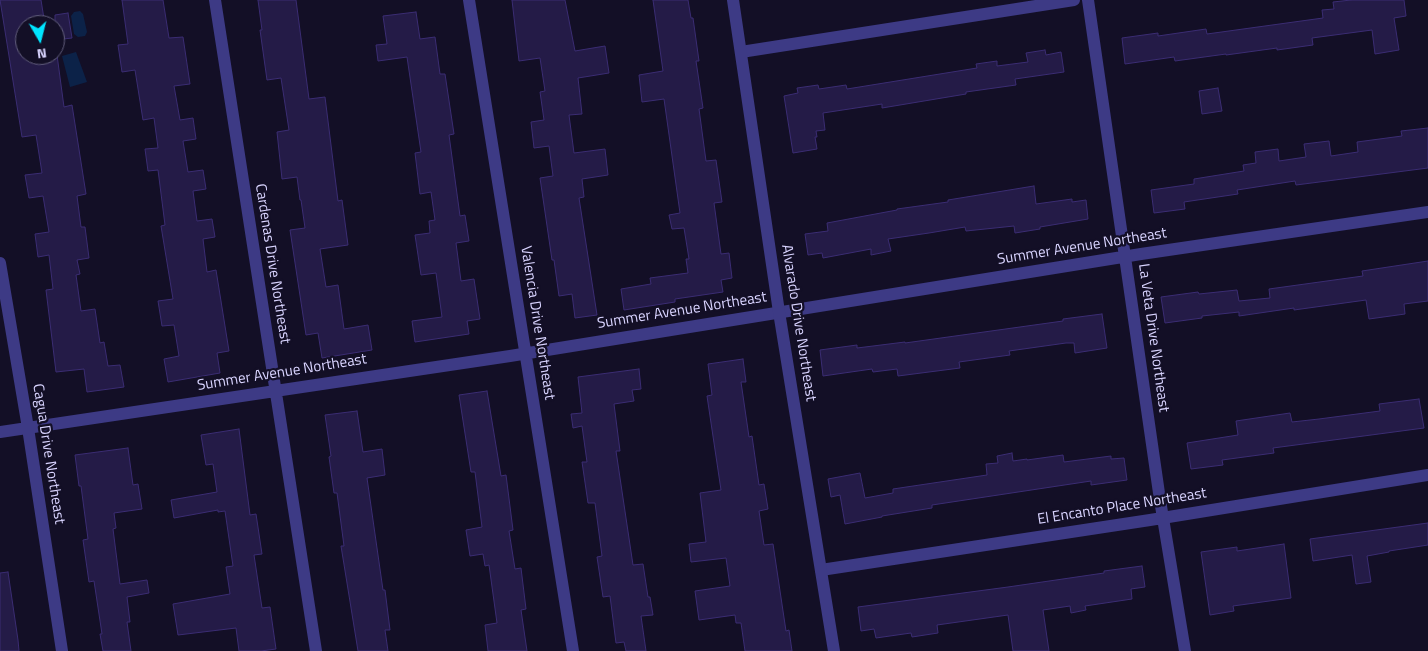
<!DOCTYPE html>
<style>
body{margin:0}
#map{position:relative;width:1428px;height:651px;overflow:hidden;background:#130f26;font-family:"Titillium Web",sans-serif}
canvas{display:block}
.north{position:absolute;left:15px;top:15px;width:50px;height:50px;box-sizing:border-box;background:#130f26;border:1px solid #625e7d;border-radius:50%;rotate:172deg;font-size:14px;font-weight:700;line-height:20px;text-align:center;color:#d9d4ff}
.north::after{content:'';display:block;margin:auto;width:18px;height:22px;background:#00e5ff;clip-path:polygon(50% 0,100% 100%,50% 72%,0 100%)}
</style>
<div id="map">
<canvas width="1428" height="651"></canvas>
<div class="north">N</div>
</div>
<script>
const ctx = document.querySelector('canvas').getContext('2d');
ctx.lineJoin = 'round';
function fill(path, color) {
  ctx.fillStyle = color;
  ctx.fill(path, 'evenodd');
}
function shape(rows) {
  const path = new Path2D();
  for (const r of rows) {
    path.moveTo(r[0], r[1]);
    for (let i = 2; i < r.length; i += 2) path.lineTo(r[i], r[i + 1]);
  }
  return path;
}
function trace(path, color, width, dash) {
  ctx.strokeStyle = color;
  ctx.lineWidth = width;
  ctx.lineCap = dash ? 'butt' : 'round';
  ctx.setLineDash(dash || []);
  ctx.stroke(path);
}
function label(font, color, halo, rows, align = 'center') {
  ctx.font = font + ' "Titillium Web",sans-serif';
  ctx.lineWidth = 4.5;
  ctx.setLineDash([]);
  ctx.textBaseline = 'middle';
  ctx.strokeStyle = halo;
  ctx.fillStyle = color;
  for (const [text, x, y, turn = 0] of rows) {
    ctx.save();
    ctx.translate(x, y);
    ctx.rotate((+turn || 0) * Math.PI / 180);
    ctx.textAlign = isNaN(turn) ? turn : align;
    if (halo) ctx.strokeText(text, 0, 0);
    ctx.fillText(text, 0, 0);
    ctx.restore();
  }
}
const water = shape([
 [80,11,83,14,87,32,85,36,78,37,74,34,71,16,74,12],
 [76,52,87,82,70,87,62,56]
]);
const building = shape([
 [0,0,41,0,45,25,25,25,25,55,57,55,64,107,72,105,86,194,77,196,81,227,85,227,89,258,77,260,80,274,76,275,81,311,95,309,100,343,104,342,108,366,120,365,124,387,87,392,84,369,56,372,46,290,53,289,49,255,38,257,35,234,49,232,43,196,29,198,25,175,42,173,36,135,22,137,0,0],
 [122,0,163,0,169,38,183,37,190,84,174,86,180,120,193,118,196,139,183,141,188,172,203,170,206,189,193,191,197,221,212,219,215,237,203,239,207,272,216,270,229,351,217,353,220,373,168,382,164,359,179,356,174,325,162,326,158,301,173,299,161,226,165,225,158,170,148,171,145,149,158,148,154,118,143,120,135,70,122,72,118,45,128,44,122,0],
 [258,0,296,0,309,99,325,97,338,201,342,200,348,245,320,249,326,287,338,285,344,329,368,325,372,350,322,358,318,333,306,335,290,230,305,228,301,200,300,200,297,177,282,179,277,132,289,130,281,78,267,80,260,30,262,30,258,0],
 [512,0,565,0,575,51,605,46,609,73,578,78,582,114,569,115,574,153,605,149,608,175,582,179,584,197,579,198,597,315,575,318,572,294,559,296,554,260,552,260,540,178,553,176,549,146,534,148,531,122,544,120,540,92,545,91,540,58,519,61,512,0],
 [653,0,688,0,691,18,693,18,699,61,696,61,703,108,699,109,706,161,716,160,722,202,714,203,721,254,729,253,732,278,721,280,723,292,675,299,675,302,624,310,621,289,651,284,650,278,688,273,686,259,689,259,684,228,672,229,669,215,680,213,664,99,642,102,639,75,663,71,653,0],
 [1351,0,1404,0,1406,16,1394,18,1399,50,1375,54,1372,30,1312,38,1313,45,1277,50,1277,48,1226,55,1226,54,1175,61,1174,57,1125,64,1122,38,1158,33,1158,36,1206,29,1207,34,1323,18,1322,10,1334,9,1333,2,1351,0],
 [416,12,420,39,435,37,440,74,445,74,454,134,449,135,460,216,465,215,469,241,456,243,461,281,474,279,480,319,467,321,469,334,415,342,412,321,442,317,436,273,421,275,415,235,430,233,429,221,435,220,431,192,420,194,415,153,421,152,407,57,378,61,376,45,387,44,383,16,416,12],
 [68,13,72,38,55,40,55,15,68,13],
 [1045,50,1046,55,1061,52,1064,72,1015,79,1016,85,966,92,966,94,882,108,882,104,823,113,825,130,816,131,817,137,815,137,817,149,793,153,784,96,798,93,797,88,818,85,819,89,846,85,847,89,977,68,976,64,997,61,997,66,1028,62,1026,53,1045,50],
 [1218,88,1222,111,1202,114,1199,91,1218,88],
 [1428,128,1428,168,1296,185,1295,181,1237,190,1238,194,1184,202,1185,209,1154,213,1151,190,1194,184,1194,179,1244,171,1243,165,1256,163,1255,152,1278,149,1279,161,1306,157,1304,144,1329,141,1331,156,1358,152,1357,142,1402,136,1401,131,1428,128],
 [1034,186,1036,204,1072,199,1072,202,1086,200,1088,219,1040,227,1040,229,1015,233,1014,226,966,231,965,227,929,233,888,239,891,251,871,255,871,249,823,258,822,253,808,255,805,234,828,231,827,223,897,210,897,209,948,202,948,200,1034,186],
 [1428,261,1428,301,1404,304,1405,314,1369,319,1366,300,1294,310,1294,308,1239,316,1239,312,1202,316,1202,318,1165,323,1161,297,1198,292,1199,294,1237,290,1239,301,1270,298,1269,289,1363,276,1362,271,1428,261],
 [1102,314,1107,348,1075,353,1074,343,1066,343,1009,351,1010,355,959,362,960,368,898,376,897,369,873,372,872,369,823,376,820,350,857,345,857,348,905,342,905,343,1063,321,1063,319,1102,314],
 [743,359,746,382,741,382,749,437,752,436,759,485,764,484,768,509,759,511,764,545,773,544,786,631,789,630,792,651,745,651,741,623,736,623,735,615,699,620,695,591,730,586,726,558,691,562,689,544,706,542,700,493,721,490,707,396,712,395,708,364,743,359],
 [639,369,641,389,632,390,634,401,614,404,620,451,616,451,633,565,643,564,648,597,650,597,653,615,641,616,646,651,626,651,624,642,616,643,610,596,603,597,597,557,602,556,595,503,588,503,582,462,587,462,582,426,573,428,571,414,582,413,578,377,639,369],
 [487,391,501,476,506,475,513,530,509,531,515,569,521,568,526,609,521,610,527,651,488,651,485,625,497,623,489,565,485,566,483,554,470,556,466,530,482,527,475,472,471,472,459,395,487,391],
 [1419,399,1424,428,1273,448,1274,453,1222,460,1223,465,1191,469,1187,443,1238,435,1236,421,1290,413,1292,422,1319,419,1380,411,1379,404,1419,399],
 [357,411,363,452,382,449,385,475,367,478,383,590,385,590,390,630,385,630,388,651,358,651,341,546,344,546,337,493,334,493,329,457,331,456,325,415,357,411],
 [239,429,250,515,256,514,262,554,254,555,262,608,270,607,276,649,261,651,239,651,236,628,178,635,173,604,230,594,226,567,233,566,225,511,218,512,218,510,174,518,171,500,217,492,213,464,206,465,201,435,239,429],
 [128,448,133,485,138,484,142,509,114,513,116,528,113,529,120,584,147,580,149,593,127,597,130,622,127,622,131,651,103,651,100,634,102,634,94,581,89,582,83,540,88,539,81,486,79,486,75,455,128,448],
 [1012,453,1013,461,1027,459,1027,460,1063,455,1064,462,1111,456,1111,459,1124,458,1127,480,1091,485,1091,481,932,505,932,508,882,516,882,517,845,524,840,495,831,497,828,479,860,473,865,498,893,493,893,489,987,475,986,464,998,463,997,456,1012,453],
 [1428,523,1428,545,1389,551,1389,552,1367,556,1371,582,1356,584,1352,555,1313,561,1310,539,1428,523],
 [1284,544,1291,598,1233,606,1234,611,1210,615,1201,552,1237,547,1237,551,1284,544],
 [1142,566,1145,587,1131,589,1132,599,1085,606,1086,610,1071,613,1070,606,1043,610,1049,651,1013,651,1008,615,937,625,938,633,912,637,911,633,876,638,874,629,861,631,858,607,1008,587,1104,573,1104,571,1142,566],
 [8,572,18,640,19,651,0,651,0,573,8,572]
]);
const minor = shape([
 [215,0,316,651],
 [469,0,573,651],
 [1088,0,1160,500,1185,651],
 [741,52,1074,0],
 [0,263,28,428,62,651],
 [0,432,510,356,1141,254,1428,212],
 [821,570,1150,520,1428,475]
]);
const tertiary = shape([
 [733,0,779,312,834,651]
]);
const streetNames = [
 ["Summer Avenue Northeast",1082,247,-9],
 ["Cardenas Drive Northeast",272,264,81],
 ["Summer Avenue Northeast",682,311,-9],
 ["Valencia Drive Northeast",537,323,81],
 ["Alvarado Drive Northeast",798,323,81],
 ["La Veta Drive Northeast",1153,338,82],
 ["Summer Avenue Northeast",282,373,-9],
 ["Cagua Drive Northeast",48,454,81],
 ["El Encanto Place Northeast",1122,507,-9]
];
fill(water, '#0c2248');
fill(building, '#241b47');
trace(building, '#3b2d73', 1);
trace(minor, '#3d3a85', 12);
trace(tertiary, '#3d3a85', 12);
label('15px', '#d9d4ff', '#130f26', streetNames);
</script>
